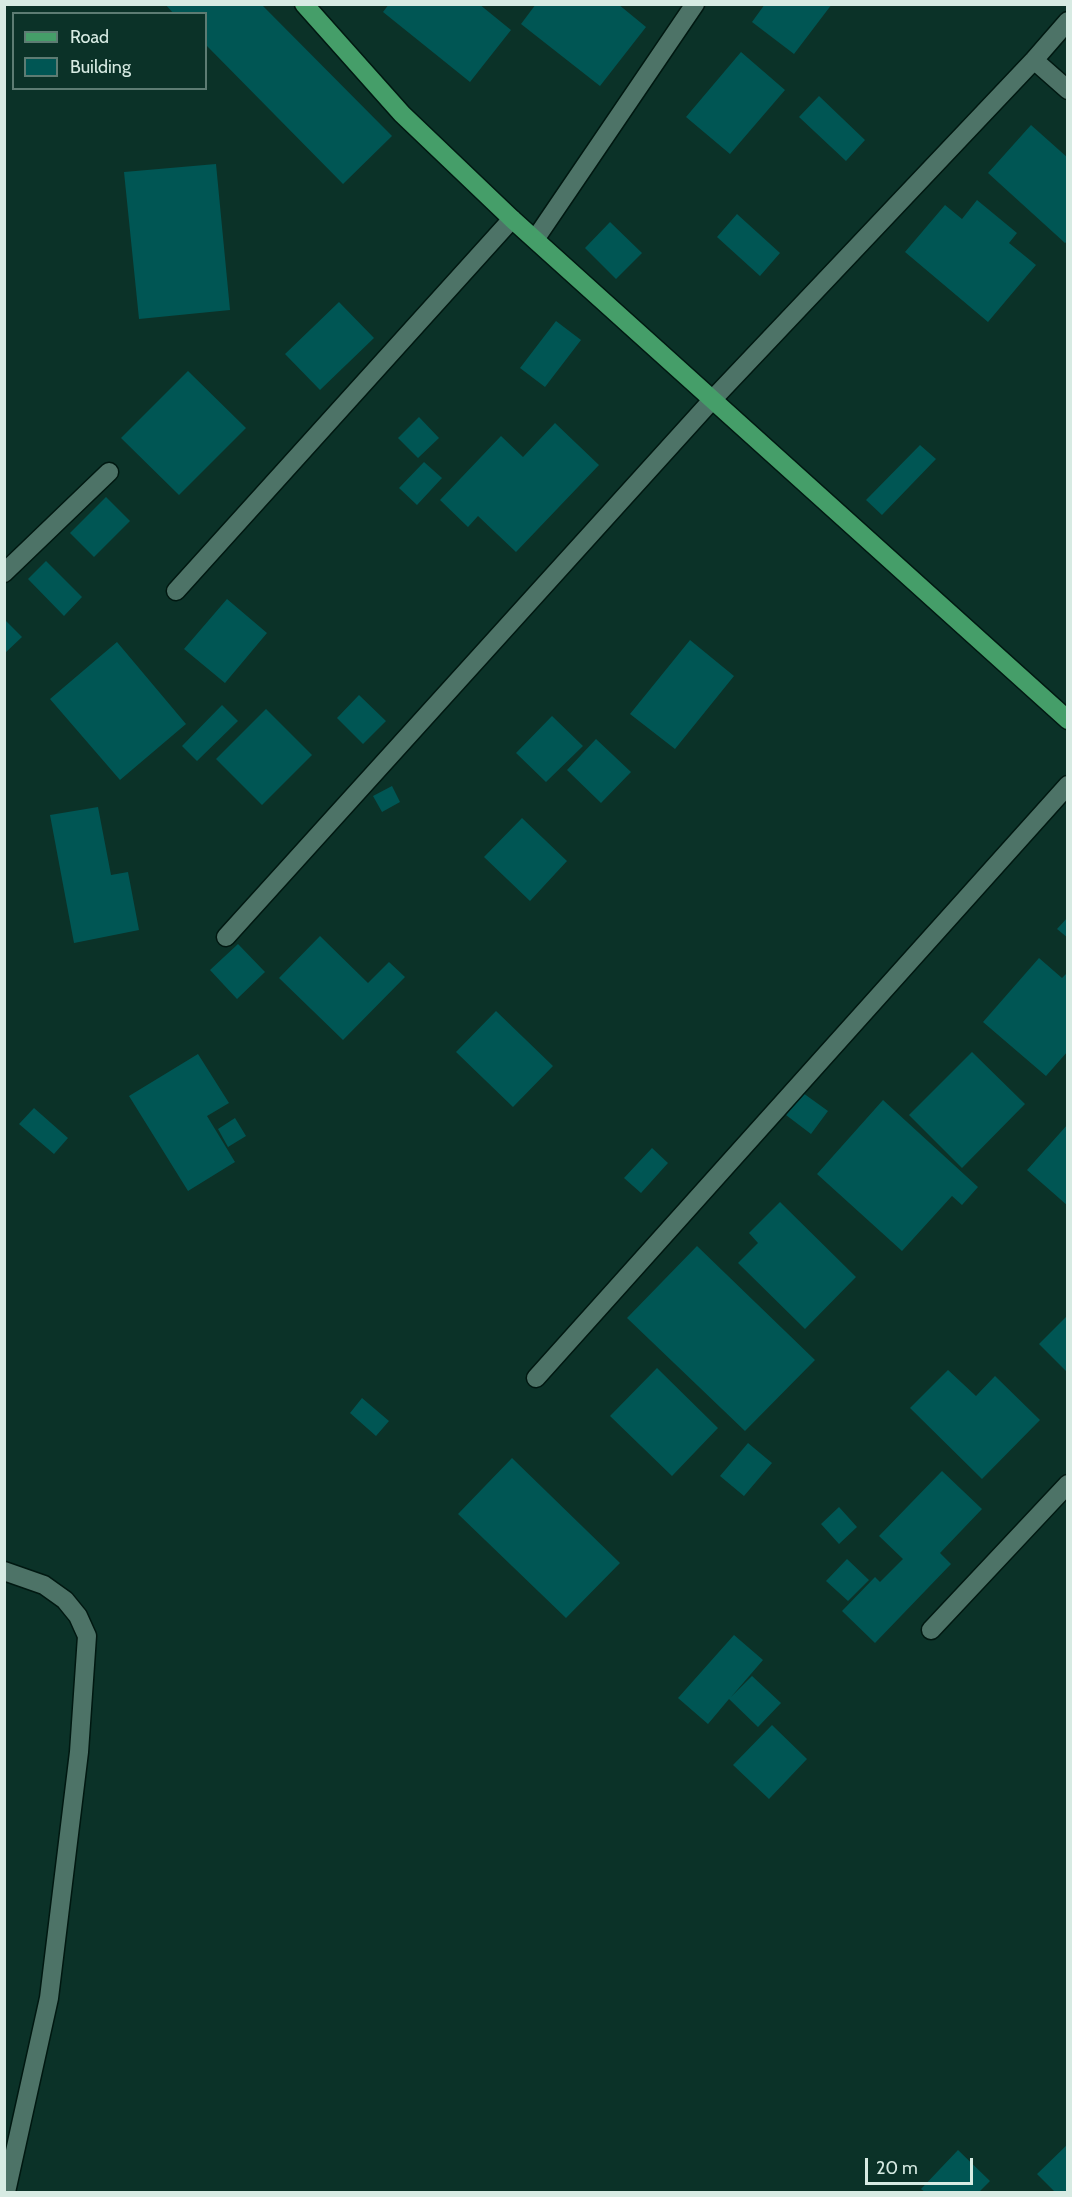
<!DOCTYPE html>
<style>
body{margin:0}
#map{position:relative;width:1072px;height:2197px;overflow:hidden;background:#0b3228;font-family:Cabin,sans-serif}
canvas{display:block}
.frame{position:absolute;inset:0;border:6px solid #d7ebe3;pointer-events:none}
.legend{position:absolute;left:12px;top:12px;width:195px;height:78px;box-sizing:border-box;background:#0b3228;border:2px solid #5d7c73;margin:0;padding:8px 10px;list-style:none;font-size:18px;color:#d7ebe3}
.legend li{display:flex;align-items:center;gap:12px;height:30px}
.legend b{width:30px;border:2px solid #5d7c73}
.scale{position:absolute;left:865px;top:2158px;width:108px;height:27px;box-sizing:border-box;border:3px solid #d7ebe3;border-top:0;padding-left:8px;font-size:18px;line-height:21px;white-space:nowrap;color:#d7ebe3;-webkit-text-stroke:4px #0b3228;paint-order:stroke}
</style>
<div id="map">
<canvas width="1072" height="2197"></canvas>
<div class="frame"></div>
<ul class="legend">
<li><b style="height:8px;background:#459e69"></b>Road</li>
<li><b style="height:16px;background:#005654"></b>Building</li>
</ul>
<div class="scale">20 m</div>
</div>
<script>
const ctx = document.querySelector('canvas').getContext('2d');
ctx.lineJoin = 'round';
function fill(path, color) {
  ctx.fillStyle = color;
  ctx.fill(path, 'evenodd');
}
function shape(rows) {
  const path = new Path2D();
  for (const r of rows) {
    path.moveTo(r[0], r[1]);
    for (let i = 2; i < r.length; i += 2) path.lineTo(r[i], r[i + 1]);
  }
  return path;
}
function trace(path, color, width, dash) {
  ctx.strokeStyle = color;
  ctx.lineWidth = width;
  ctx.lineCap = dash ? 'butt' : 'round';
  ctx.setLineDash(dash || []);
  ctx.stroke(path);
}
const building = shape([
 [165,4,261,4,392,136,343,184,206,45,206,14,174,14],
 [389,4,479,4,511,30,470,82,383,12],
 [536,4,618,4,646,27,600,86,521,24],
 [765,4,832,4,794,54,752,22],
 [741,52,785,90,730,154,686,117],
 [819,96,865,140,846,161,799,117],
 [1031,125,1068,158,1068,241,1065,243,988,173],
 [216,164,230,310,139,319,124,172],
 [977,200,1017,233,1009,243,1036,265,988,322,905,252,945,205,962,219],
 [737,214,780,253,760,276,717,237],
 [610,222,642,253,616,279,585,248],
 [339,302,374,338,320,390,285,354],
 [556,321,581,340,545,387,520,368],
 [188,371,246,428,179,495,121,438],
 [419,417,439,438,418,458,398,438],
 [555,423,599,465,516,552,478,516,468,527,440,500,501,436,523,457],
 [920,445,936,459,882,515,866,500],
 [424,462,442,478,417,505,399,488],
 [106,497,130,521,94,557,70,533],
 [46,561,82,597,64,616,28,579],
 [227,599,267,633,225,683,184,649],
 [4,619,22,637,4,654],
 [690,640,734,676,675,749,630,714],
 [117,642,186,724,120,780,50,699],
 [359,695,386,721,363,744,337,718],
 [222,705,238,721,197,761,182,746],
 [266,709,312,755,262,805,216,759],
 [552,716,583,746,546,782,516,753],
 [596,739,631,772,601,803,567,770],
 [392,786,400,802,382,812,373,796],
 [98,807,111,875,128,872,139,930,74,943,50,815],
 [522,818,567,861,530,901,484,857],
 [1068,917,1068,938,1057,929],
 [320,936,368,983,389,962,405,977,343,1040,279,978],
 [238,944,265,972,237,999,210,970],
 [1039,958,1062,978,1068,972,1068,1051,1046,1076,983,1022],
 [496,1011,553,1066,513,1107,456,1052],
 [972,1052,1025,1104,962,1168,909,1115],
 [198,1054,229,1103,207,1116,235,1162,188,1191,129,1096],
 [803,1093,828,1111,811,1134,786,1115],
 [883,1100,978,1187,962,1205,952,1196,902,1251,817,1174],
 [34,1108,68,1138,54,1154,19,1124],
 [235,1118,246,1136,228,1147,218,1129],
 [1068,1124,1068,1206,1027,1170],
 [652,1148,668,1163,641,1193,624,1178],
 [780,1202,856,1277,805,1329,738,1263,758,1243,749,1233],
 [697,1246,815,1360,745,1431,627,1318],
 [1068,1315,1068,1373,1039,1344],
 [657,1368,718,1428,672,1476,610,1416],
 [948,1370,976,1396,995,1376,1040,1420,982,1479,910,1408],
 [362,1398,389,1421,376,1436,350,1413],
 [748,1443,772,1463,744,1496,720,1476],
 [512,1458,620,1563,566,1618,458,1514],
 [942,1471,982,1509,940,1553,951,1564,875,1643,842,1611,875,1577,880,1582,903,1559,879,1536],
 [839,1507,857,1527,839,1544,821,1524],
 [847,1559,869,1580,848,1601,826,1581],
 [734,1635,763,1660,731,1697,752,1676,781,1703,758,1727,729,1699,708,1724,678,1698],
 [772,1725,807,1759,769,1799,733,1765],
 [1068,2144,1068,2192,1055,2192,1037,2174],
 [958,2150,990,2181,979,2192,925,2192,921,2189]
]);
const minor = shape([
 [1034,60,1068,90],
 [536,238,695,4],
 [4,573,109,472],
 [176,591,512,219],
 [226,937,713,399,1034,60,1068,21],
 [536,1378,1068,785],
 [4,1571,44,1585,65,1600,78,1616,87,1636,79,1752,49,1998,6,2192],
 [931,1630,1068,1484]
]);
const major = shape([
 [304,4,402,114,512,219,1068,720]
]);
fill(building, '#005654');
trace(minor, '#001811', 21);
trace(major, '#001811', 21);
trace(minor, '#4d7367', 18);
trace(major, '#459e69', 18);
</script>
